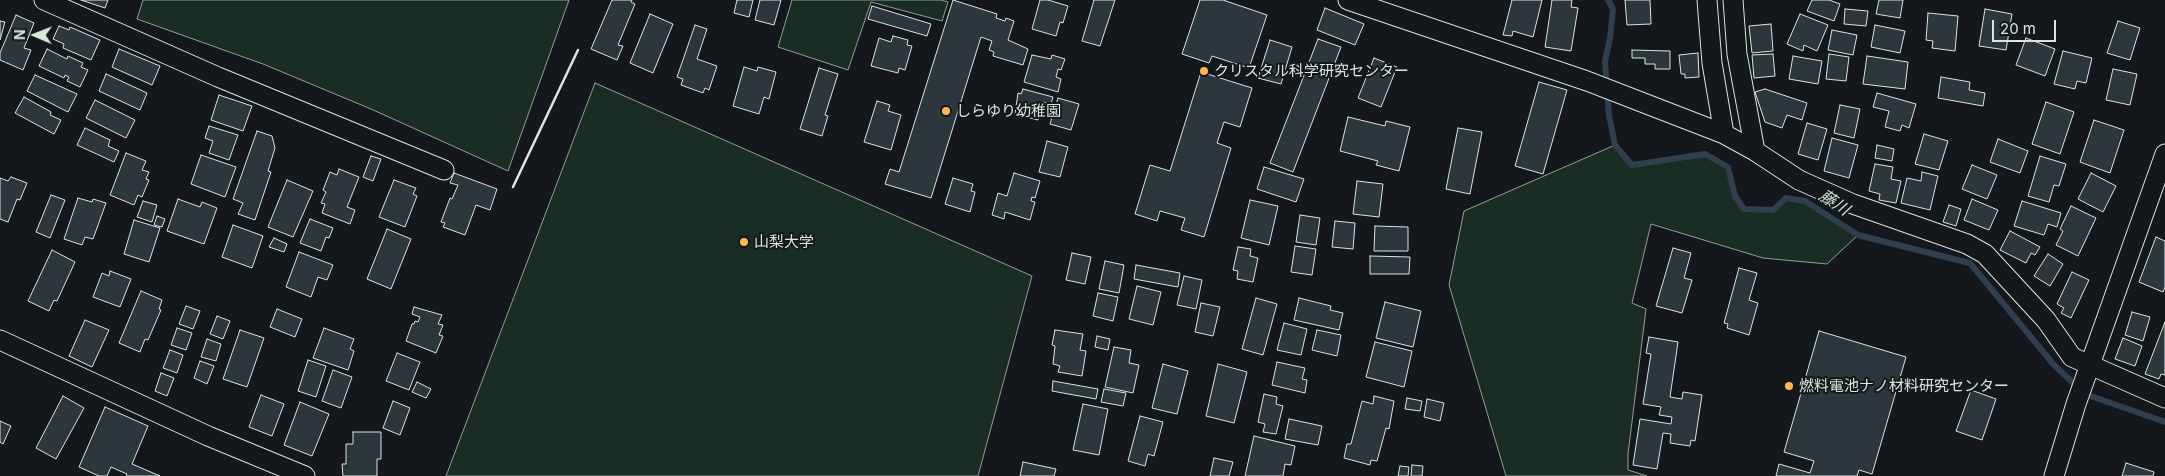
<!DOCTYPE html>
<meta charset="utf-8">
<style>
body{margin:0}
#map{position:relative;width:2165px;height:476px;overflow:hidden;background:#14181c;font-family:Inter,sans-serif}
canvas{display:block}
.north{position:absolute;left:10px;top:10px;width:50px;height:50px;-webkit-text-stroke:4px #14181c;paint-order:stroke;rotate:271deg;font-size:14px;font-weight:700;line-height:20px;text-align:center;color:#d8e6dc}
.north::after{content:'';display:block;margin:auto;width:18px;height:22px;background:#d8e6dc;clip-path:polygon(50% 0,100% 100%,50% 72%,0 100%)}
.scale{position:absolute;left:1992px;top:20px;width:64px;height:22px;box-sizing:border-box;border:2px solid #d8e6dc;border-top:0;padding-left:6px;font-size:15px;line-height:18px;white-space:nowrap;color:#d8e6dc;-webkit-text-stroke:4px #14181c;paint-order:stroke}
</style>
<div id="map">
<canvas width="2165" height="476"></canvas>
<div class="north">N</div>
<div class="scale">20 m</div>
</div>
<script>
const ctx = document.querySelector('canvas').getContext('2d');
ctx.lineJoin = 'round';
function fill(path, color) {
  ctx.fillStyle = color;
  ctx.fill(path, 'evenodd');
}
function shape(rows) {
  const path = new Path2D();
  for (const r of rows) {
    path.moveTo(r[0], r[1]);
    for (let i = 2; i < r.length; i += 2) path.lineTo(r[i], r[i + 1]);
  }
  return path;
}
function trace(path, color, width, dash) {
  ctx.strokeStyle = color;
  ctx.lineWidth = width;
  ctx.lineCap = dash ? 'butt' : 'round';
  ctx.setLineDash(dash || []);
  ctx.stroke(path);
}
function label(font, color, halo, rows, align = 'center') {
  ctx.font = font + ' Inter,"Noto Sans JP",sans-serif';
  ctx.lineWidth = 4;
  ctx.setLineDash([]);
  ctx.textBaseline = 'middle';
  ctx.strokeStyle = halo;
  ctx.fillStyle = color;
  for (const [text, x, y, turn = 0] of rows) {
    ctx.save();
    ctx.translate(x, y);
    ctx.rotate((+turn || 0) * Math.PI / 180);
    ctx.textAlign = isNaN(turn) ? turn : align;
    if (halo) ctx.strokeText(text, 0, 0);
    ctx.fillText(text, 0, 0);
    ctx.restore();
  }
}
const green = shape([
 [143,0,569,0,508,171,371,109,263,64,137,19,143,0],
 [792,0,941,0,948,2,942,21,871,2,848,70,778,47,792,0],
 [595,83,1032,276,978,476,446,476,595,83],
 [1615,145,1632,165,1705,154,1728,167,1735,196,1744,209,1773,210,1786,198,1805,201,1858,235,1827,264,1763,258,1651,224,1632,303,1646,309,1628,454,1628,470,1647,476,1506,476,1449,285,1464,211,1615,145]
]);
const stream = shape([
 [1608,0,1613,9,1610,38,1605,61,1609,115,1615,145,1632,165,1705,154,1728,167,1735,196,1744,209,1773,210,1786,198,1805,201,1858,235,1970,263,2054,365,2085,394,2165,422]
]);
const building = shape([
 [81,0,108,0,105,8,81,0],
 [612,0,632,0,631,2,635,4,618,45,623,46,617,60,591,49,612,0],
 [737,0,753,0,749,17,734,13,737,0],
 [760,0,781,0,774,25,755,20,760,0],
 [953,0,997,14,996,18,1005,21,1006,18,1014,21,1008,40,1028,49,1023,65,993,56,994,52,989,50,992,41,981,37,931,198,885,184,890,169,899,172,953,0],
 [1040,0,1048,0,1068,6,1063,23,1060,22,1056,36,1032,29,1040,0],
 [1094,0,1115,0,1100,46,1082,41,1094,0],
 [1200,0,1223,0,1267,15,1249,68,1212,56,1209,63,1182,54,1200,0],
 [1512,0,1542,0,1533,37,1513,31,1512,36,1503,35,1512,0],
 [1552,0,1572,0,1571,7,1578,8,1571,51,1545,47,1552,0],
 [1625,0,1650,0,1651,24,1627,25,1625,0],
 [1812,0,1829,0,1840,4,1834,21,1807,11,1812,0],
 [1879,0,1903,0,1900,18,1876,14,1879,0],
 [872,6,931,24,927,36,868,19,872,6],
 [1325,8,1364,24,1355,45,1317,30,1325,8],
 [1845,9,1868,11,1866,26,1844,24,1845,9],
 [1985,9,2012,14,2006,50,1979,46,1985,9],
 [1928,13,1958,16,1955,51,1932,48,1933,41,1926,40,1928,13],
 [650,14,673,24,653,73,630,63,650,14],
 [1800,14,1828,25,1817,51,1804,45,1803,51,1787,44,1800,14],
 [16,15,34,23,24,48,31,50,23,70,0,60,0,53,16,15],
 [0,21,5,22,0,40,0,21],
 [2118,21,2140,28,2130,60,2107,53,2118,21],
 [1771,24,1773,51,1752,53,1749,26,1771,24],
 [695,25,707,29,697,59,717,66,709,90,705,88,703,93,681,85,683,79,677,77,695,25],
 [1875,25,1905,31,1900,53,1871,47,1875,25],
 [59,26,69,30,70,27,100,40,91,60,63,48,64,44,53,39,59,26],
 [1832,30,1857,35,1853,55,1828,50,1832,30],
 [893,36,908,40,907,45,912,46,905,70,899,68,898,73,871,66,879,38,891,42,893,36],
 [2026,38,2055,49,2045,76,2016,65,2026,38],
 [1318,39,1341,47,1293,172,1270,163,1318,39],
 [1270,40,1292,47,1281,84,1258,78,1270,40],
 [47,49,67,59,68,56,83,63,81,67,88,70,80,87,67,81,69,77,65,75,64,78,39,66,47,49],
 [119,49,160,66,152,85,112,67,119,49],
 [1632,50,1670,51,1670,69,1655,69,1655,64,1645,64,1645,58,1632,58,1632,50],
 [2063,51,2092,58,2086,83,2077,81,2075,89,2054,84,2063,51],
 [1698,53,1699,77,1685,78,1685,74,1681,74,1679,55,1698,53],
 [1773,54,1775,76,1754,78,1752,55,1773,54],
 [1829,54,1849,57,1846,81,1826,79,1829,54],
 [1032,55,1051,59,1052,55,1065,59,1061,70,1058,69,1056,77,1061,79,1058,92,1024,82,1032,55],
 [1793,56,1822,61,1818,84,1789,79,1793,56],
 [1867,56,1908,62,1905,89,1863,84,1867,56],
 [1374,58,1397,67,1381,107,1358,98,1374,58],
 [744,67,757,71,758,67,776,72,769,99,764,97,759,114,733,106,744,67],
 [819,68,838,74,825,115,828,116,822,136,800,129,819,68],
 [2113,69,2137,74,2130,105,2106,100,2113,69],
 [1201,72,1252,88,1240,127,1224,122,1217,143,1231,148,1204,237,1181,230,1185,218,1160,211,1157,221,1135,214,1150,165,1170,171,1201,72],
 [106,74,147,93,140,110,99,91,106,74],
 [35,75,77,94,68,112,27,91,35,75],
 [1941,77,1970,82,1969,90,1985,93,1983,106,1938,98,1941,77],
 [1539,82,1567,90,1543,174,1515,166,1539,82],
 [1023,89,1053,97,1051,104,1043,102,1038,120,1015,114,1018,93,1021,94,1023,89],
 [1765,89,1807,103,1802,120,1787,115,1782,128,1765,122,1755,92,1765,89],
 [1877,93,1916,104,1909,128,1902,125,1900,131,1885,127,1889,111,1873,107,1877,93],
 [219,95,252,106,243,131,211,120,219,95],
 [24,97,51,112,50,115,61,120,54,134,15,113,24,97],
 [1058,98,1079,104,1071,130,1050,124,1058,98],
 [95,100,135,120,126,138,86,118,95,100],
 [877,101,890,105,888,111,901,115,891,150,864,142,877,101],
 [2046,102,2074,112,2060,154,2032,144,2046,102],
 [1840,105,1860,109,1854,138,1834,133,1840,105],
 [1348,117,1385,126,1386,121,1410,127,1399,171,1376,165,1378,161,1340,151,1348,117],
 [2094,120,2124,130,2110,173,2080,162,2094,120],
 [1807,123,1827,129,1818,160,1798,154,1807,123],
 [209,126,238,135,229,160,209,153,213,141,205,138,209,126],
 [85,128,110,140,108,146,119,151,114,162,77,145,85,128],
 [1458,128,1482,132,1470,194,1446,189,1458,128],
 [257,131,272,136,275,148,268,171,271,172,255,220,238,214,243,203,233,199,257,131],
 [1924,134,1948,141,1939,170,1915,164,1924,134],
 [1832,138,1858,145,1849,178,1824,171,1832,138],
 [1998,139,2028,151,2020,173,1990,162,1998,139],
 [1047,141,1068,147,1060,177,1039,172,1047,141],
 [1877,145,1894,149,1892,161,1875,158,1877,145],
 [126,153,146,161,142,170,149,172,146,179,149,180,142,197,138,195,134,205,110,195,126,153],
 [201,155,236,167,225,197,191,184,201,155],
 [371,156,381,159,373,181,363,177,371,156],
 [2040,156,2066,164,2059,186,2054,185,2049,202,2028,196,2040,156],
 [1875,164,1893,167,1891,179,1901,181,1896,203,1879,200,1880,194,1869,191,1875,164],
 [1972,165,1997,175,1987,199,1962,189,1972,165],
 [1264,167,1304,179,1296,202,1257,189,1264,167],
 [339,169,359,177,347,207,355,210,350,224,322,213,325,204,321,203,326,192,323,190,330,172,337,175,339,169],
 [1922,172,1938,176,1930,210,1901,203,1907,178,1921,181,1922,172],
 [454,173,497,189,490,210,476,205,465,235,443,227,445,223,441,222,450,198,452,199,458,185,450,183,454,173],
 [1014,173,1040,181,1035,198,1032,197,1031,201,1035,202,1030,220,1005,212,1004,219,992,215,998,193,1007,196,1014,173],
 [2091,173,2116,186,2103,212,2078,199,2091,173],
 [11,177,27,183,20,200,17,199,8,222,0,219,0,178,8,181,11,177],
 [953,178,973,184,971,191,975,192,970,212,945,204,953,178],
 [287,180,313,191,293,237,268,227,287,180],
 [394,180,416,188,413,194,417,196,405,227,379,217,394,180],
 [1357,181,1383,184,1379,217,1353,214,1357,181],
 [51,195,65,200,50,238,36,232,51,195],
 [78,198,92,202,93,199,106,203,93,239,85,237,82,245,64,239,78,198],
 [178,199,200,207,202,202,217,208,204,244,167,231,178,199],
 [1972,199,1998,210,1989,230,1964,220,1972,199],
 [1250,200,1278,206,1269,245,1241,238,1250,200],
 [143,201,157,205,152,222,137,217,143,201],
 [2022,201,2061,213,2057,227,2048,224,2044,235,2014,226,2022,201],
 [1949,205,1961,209,1956,226,1943,222,1949,205],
 [2071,206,2096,218,2078,256,2056,245,2063,231,2060,229,2071,206],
 [1300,215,1320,218,1316,245,1296,242,1300,215],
 [157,216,165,219,162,227,154,225,157,216],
 [310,219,333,228,329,238,326,237,321,251,300,243,310,219],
 [134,220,160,228,149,262,124,254,134,220],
 [1335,221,1355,223,1353,249,1332,247,1335,221],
 [233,225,263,236,252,268,222,257,233,225],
 [1375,226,1408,227,1408,251,1374,251,1375,226],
 [387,229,411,239,391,289,367,279,387,229],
 [2010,231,2040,247,2035,255,2031,253,2026,263,2000,250,2010,231],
 [2156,237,2165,241,2165,287,2163,292,2139,282,2156,237],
 [274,238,287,244,284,252,269,247,274,238],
 [1295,246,1316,249,1312,275,1291,272,1295,246],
 [1238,247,1251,249,1250,256,1258,258,1253,282,1237,279,1238,271,1233,270,1238,247],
 [1673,248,1691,253,1684,278,1692,280,1682,313,1656,306,1673,248],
 [52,250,75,262,57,301,54,300,49,311,28,301,52,250],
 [299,252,333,265,327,280,318,277,311,297,286,287,299,252],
 [1072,253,1091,257,1085,284,1066,280,1072,253],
 [2048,254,2063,264,2050,286,2034,276,2048,254],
 [1370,256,1410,257,1409,274,1370,274,1370,256],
 [1105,261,1124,265,1119,293,1099,289,1105,261],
 [1136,265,1180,273,1178,287,1134,279,1136,265],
 [1739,268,1757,273,1749,300,1758,303,1749,335,1727,328,1728,324,1724,323,1739,268],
 [110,271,131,279,120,307,93,297,102,273,109,276,110,271],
 [2072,272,2089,280,2071,318,2061,313,2064,308,2057,304,2072,272],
 [1184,276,1202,280,1196,309,1177,305,1184,276],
 [1137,286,1161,292,1153,325,1129,319,1137,286],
 [141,291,162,300,159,309,161,310,148,340,145,339,140,352,119,343,141,291],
 [1098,293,1118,297,1113,321,1093,316,1098,293],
 [1256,298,1277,304,1263,355,1242,349,1256,298],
 [1299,298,1331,306,1330,310,1343,313,1339,330,1294,320,1299,298],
 [1385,302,1421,311,1413,347,1376,338,1385,302],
 [1201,303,1220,307,1213,336,1195,332,1201,303],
 [186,306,200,311,193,329,179,324,186,306],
 [414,307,442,315,438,324,443,325,439,335,443,336,436,353,406,341,412,324,414,324,415,321,418,322,420,317,412,314,414,307],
 [277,309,302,319,295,337,270,327,277,309],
 [2132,312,2150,317,2143,341,2125,335,2132,312],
 [217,316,230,321,223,339,210,334,217,316],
 [85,320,109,330,92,367,69,356,85,320],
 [2165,322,2165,375,2161,374,2159,379,2145,374,2165,322],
 [1284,323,1307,329,1301,355,1277,350,1284,323],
 [177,328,192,333,186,350,171,345,177,328],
 [324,328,354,339,350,349,354,351,348,370,313,358,324,328],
 [240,330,264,338,247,387,223,379,240,330],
 [1055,330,1083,334,1080,350,1086,351,1082,376,1058,372,1060,366,1053,364,1055,346,1052,345,1055,330],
 [1317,330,1341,335,1337,356,1312,350,1317,330],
 [1819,331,1906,357,1872,474,1859,470,1857,476,1776,476,1779,464,1810,473,1814,461,1784,452,1819,331],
 [1097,336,1110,339,1108,350,1095,347,1097,336],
 [1649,337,1678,342,1670,397,1682,399,1683,392,1702,395,1695,441,1691,440,1690,446,1670,443,1671,434,1663,433,1657,469,1633,465,1640,419,1671,424,1672,417,1659,415,1661,407,1643,404,1651,354,1646,353,1649,337],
 [2123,338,2142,346,2135,366,2115,359,2123,338],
 [207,339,221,344,216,361,201,357,207,339],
 [1375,342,1412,351,1404,387,1366,377,1375,342],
 [1114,347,1131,350,1129,363,1139,365,1133,393,1105,387,1114,347],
 [170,350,183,355,177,373,163,368,170,350],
 [397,353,420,362,409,390,386,381,397,353],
 [308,360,326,366,316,397,298,391,308,360],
 [200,361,214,366,207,384,194,378,200,361],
 [1277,362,1305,368,1302,379,1307,380,1305,393,1272,385,1277,362],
 [1163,364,1188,371,1177,414,1152,408,1163,364],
 [1218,364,1247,372,1234,423,1206,416,1218,364],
 [333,370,352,377,341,408,322,401,333,370],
 [161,373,174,378,167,396,155,391,161,373],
 [1053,381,1098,389,1096,399,1052,391,1053,381],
 [417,382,431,389,426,398,412,392,417,382],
 [1104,389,1126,393,1123,406,1101,402,1104,389],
 [1971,390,1996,399,1982,440,1956,431,1971,390],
 [1264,394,1277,397,1276,404,1283,406,1276,434,1263,432,1265,424,1258,422,1264,394],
 [261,395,284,404,272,436,249,427,261,395],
 [63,396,84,408,56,459,36,448,63,396],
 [1374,396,1394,401,1389,429,1386,428,1377,461,1371,460,1370,465,1344,458,1347,444,1351,444,1362,401,1373,404,1374,396],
 [1407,398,1422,401,1420,411,1405,409,1407,398],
 [1427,399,1444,403,1440,421,1424,417,1427,399],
 [393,401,410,408,400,435,383,428,393,401],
 [300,402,329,414,312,456,284,445,300,402],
 [1083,404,1108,409,1099,455,1073,450,1083,404],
 [105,407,148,426,132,464,160,476,126,476,127,474,111,467,107,476,99,476,79,467,105,407],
 [1140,416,1163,422,1154,456,1148,454,1145,466,1128,461,1140,416],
 [1289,419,1322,426,1318,445,1285,439,1289,419],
 [0,421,11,426,3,444,0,442,0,421],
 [353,432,381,432,381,459,377,459,377,476,343,476,342,464,346,464,346,444,353,444,353,432],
 [1254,436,1295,446,1291,465,1285,464,1283,476,1245,476,1254,436],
 [1214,458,1233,462,1229,476,1210,476,1214,458],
 [1023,462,1056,469,1054,476,1020,476,1023,462],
 [2126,463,2154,472,2153,476,2122,476,2126,463],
 [1412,465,1423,466,1422,476,1411,476,1412,465],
 [1400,466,1409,467,1408,476,1398,476,1400,466]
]);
const street = shape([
 [44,0,218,77,444,170],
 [1348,0,1587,81,1724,134,1755,151,1799,180,1853,204,1967,244,1985,254,2046,320,2072,357,2165,398],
 [1707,0,1712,63,1724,134],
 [1733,0,1737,54,1755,151],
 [0,340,208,436,305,476],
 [2054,476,2076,404,2165,154]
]);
const wall = shape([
 [513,187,578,50]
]);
const markers = [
 [1204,71,5,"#ffb74d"],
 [946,111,5,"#ffb74d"],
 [744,242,5,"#ffb74d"],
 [1789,386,5,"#ffb74d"]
];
const poiNames = [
 ["クリスタル科学研究センター",1214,71],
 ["しらゆり幼稚園",956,111],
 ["山梨大学",754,242],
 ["燃料電池ナノ材料研究センター",1799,386]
];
const waterNames = [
 ["藤川",1834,203,33]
];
fill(green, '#1a2d24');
trace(green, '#939e99', 1);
trace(stream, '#2f3f4d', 6);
fill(building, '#2c363c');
trace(building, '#d8e6dc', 1);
trace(street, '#d8e6dc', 21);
trace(street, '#14181c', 19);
trace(wall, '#d8e6dc', 2.5);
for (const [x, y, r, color] of markers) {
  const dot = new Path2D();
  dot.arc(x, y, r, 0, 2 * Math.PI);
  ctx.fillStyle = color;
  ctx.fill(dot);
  trace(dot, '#14181c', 2);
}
label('15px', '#d8e6dc', '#14181c', poiNames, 'left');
label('italic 16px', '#d8e6dc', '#14181c', waterNames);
</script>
